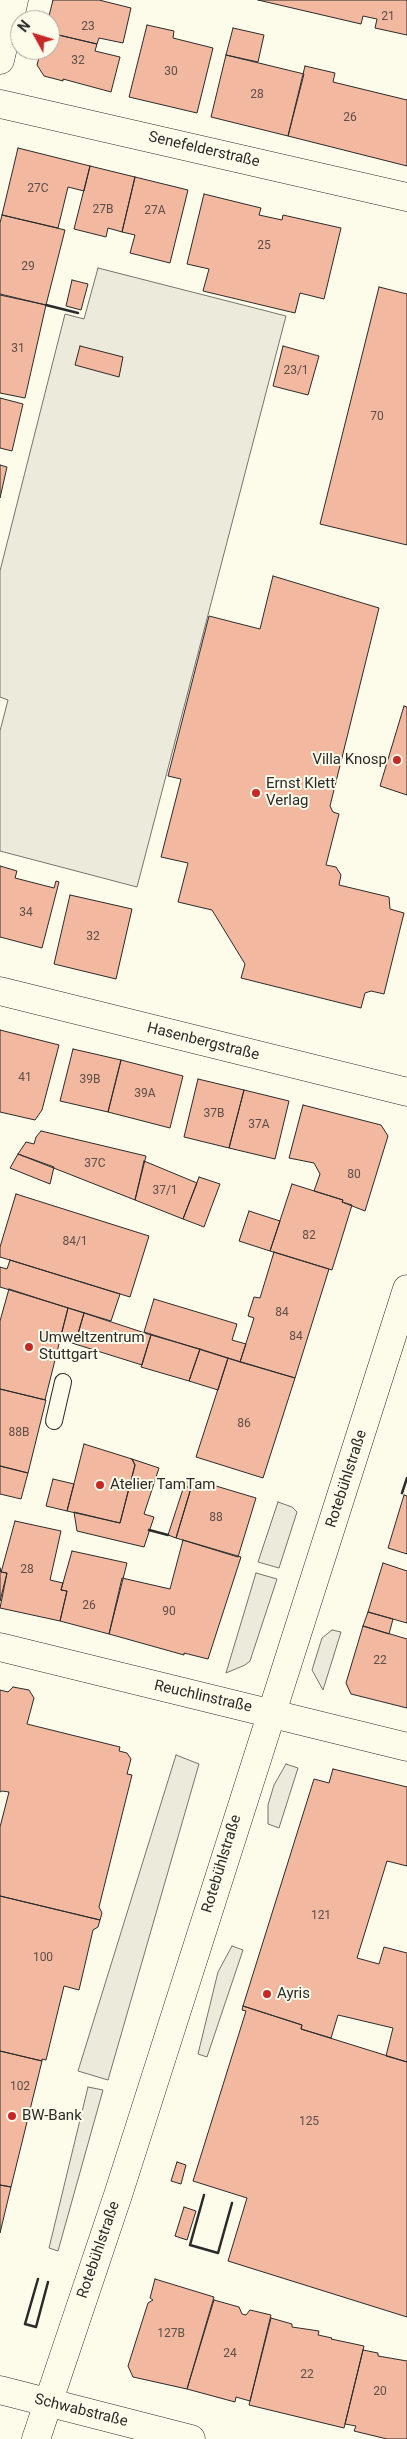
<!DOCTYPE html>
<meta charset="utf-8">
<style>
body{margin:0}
#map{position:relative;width:407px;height:2439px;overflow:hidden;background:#fdfbea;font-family:Roboto,sans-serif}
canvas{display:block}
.north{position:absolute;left:10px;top:10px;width:50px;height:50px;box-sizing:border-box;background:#fdfbea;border:1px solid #a9a89e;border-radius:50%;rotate:309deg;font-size:14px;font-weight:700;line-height:20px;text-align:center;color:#2b2b2b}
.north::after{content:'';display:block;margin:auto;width:18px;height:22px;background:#c62828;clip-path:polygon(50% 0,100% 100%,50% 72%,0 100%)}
</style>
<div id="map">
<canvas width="407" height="2439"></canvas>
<div class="north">N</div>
</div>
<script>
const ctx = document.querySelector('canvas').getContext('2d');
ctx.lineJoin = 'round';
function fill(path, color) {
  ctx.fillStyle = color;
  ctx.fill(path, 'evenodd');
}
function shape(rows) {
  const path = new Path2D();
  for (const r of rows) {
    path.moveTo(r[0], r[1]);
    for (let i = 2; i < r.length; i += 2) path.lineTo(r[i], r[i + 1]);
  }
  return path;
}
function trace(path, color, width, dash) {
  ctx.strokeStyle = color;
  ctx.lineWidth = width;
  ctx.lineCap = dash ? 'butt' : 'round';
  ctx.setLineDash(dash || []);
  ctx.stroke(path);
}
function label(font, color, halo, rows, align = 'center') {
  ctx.font = font + ' Roboto,sans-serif';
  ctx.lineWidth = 4;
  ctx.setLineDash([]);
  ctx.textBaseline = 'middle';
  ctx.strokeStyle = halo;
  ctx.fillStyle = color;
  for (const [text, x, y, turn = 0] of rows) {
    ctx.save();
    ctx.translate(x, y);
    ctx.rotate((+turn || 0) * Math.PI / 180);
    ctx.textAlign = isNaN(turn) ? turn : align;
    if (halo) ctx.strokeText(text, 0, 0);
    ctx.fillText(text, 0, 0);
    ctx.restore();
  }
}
const green = shape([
 [98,268,286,316,137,887,0,851,0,731,8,700,0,697,0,571,65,314,84,319,98,268],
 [278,1502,292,1507,297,1512,279,1568,258,1562,278,1502],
 [256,1573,277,1579,250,1661,245,1665,226,1673,256,1573],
 [332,1630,341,1632,323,1690,312,1670,322,1638,332,1630],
 [176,1755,199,1764,108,2080,78,2071,176,1755],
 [286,1764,298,1768,279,1828,268,1824,268,1805,274,1785,286,1764],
 [232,1946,243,1950,207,2057,198,2054,218,1972,232,1946],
 [88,2087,103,2090,58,2251,49,2248,88,2087]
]);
const building = shape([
 [53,0,99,0,131,8,123,43,99,38,97,44,50,33,50,20,48,20,53,0],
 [258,0,407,0,407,35,375,28,377,19,363,16,361,24,258,0],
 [147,25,174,31,173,38,213,48,197,113,129,97,147,25],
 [233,28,264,35,258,62,226,55,233,28],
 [50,33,97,44,95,51,120,57,111,92,63,79,63,81,44,76,37,65,41,50,50,50,50,33],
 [226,55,304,74,288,136,211,117,226,55],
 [305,66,335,73,333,82,407,100,407,166,288,136,305,66],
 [18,148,90,166,84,191,68,187,58,228,2,215,18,148],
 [90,166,135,177,122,232,108,228,106,237,74,229,90,166],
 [135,177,188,190,170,263,130,253,135,235,122,232,135,177],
 [204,194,261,208,259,215,282,220,283,215,341,228,324,299,300,293,295,313,203,291,209,269,187,264,204,194],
 [2,215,65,230,46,305,0,294,0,223,2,215],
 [72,280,88,284,81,310,66,306,72,280],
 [379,287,407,294,407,545,320,524,379,287],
 [0,295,46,305,25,398,0,393,0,295],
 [80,346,123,357,119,377,75,365,80,346],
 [283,346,319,356,308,395,273,386,283,346],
 [0,398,23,404,12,451,0,448,0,398],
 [0,465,7,467,0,498,0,465],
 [273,576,379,608,330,806,333,812,339,814,326,865,336,867,341,875,339,885,389,897,390,909,404,913,384,994,371,991,365,993,361,1008,241,978,245,964,212,910,178,902,188,863,161,857,181,779,168,776,209,616,260,629,273,576],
 [404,706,407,707,407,795,380,786,404,706],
 [0,866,17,871,15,878,54,888,56,881,59,882,42,948,0,937,0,866],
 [70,895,132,909,116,979,54,964,70,895],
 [0,1030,59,1045,42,1110,35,1120,0,1112,0,1030],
 [73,1049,121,1060,108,1112,60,1101,73,1049],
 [121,1060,183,1076,170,1128,108,1112,121,1060],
 [198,1079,244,1090,229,1148,184,1137,198,1079],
 [244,1090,289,1101,275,1159,229,1148,244,1090],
 [303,1105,381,1125,388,1136,365,1211,342,1202,343,1200,314,1191,320,1174,314,1163,289,1158,303,1105],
 [41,1131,146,1156,135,1200,18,1154,26,1142,34,1144,36,1137,41,1131],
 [18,1154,54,1167,50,1184,10,1168,18,1154],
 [144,1161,197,1183,183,1219,135,1200,144,1161],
 [199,1177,220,1184,204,1227,183,1219,199,1177],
 [292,1184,343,1200,342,1202,352,1205,332,1270,270,1251,292,1184],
 [16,1194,149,1236,130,1297,0,1257,0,1247,16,1194],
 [249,1211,280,1221,270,1251,239,1241,249,1211],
 [274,1252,329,1269,295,1378,240,1362,254,1318,248,1316,254,1297,260,1298,274,1252],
 [10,1260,120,1294,111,1321,0,1287,0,1267,7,1269,10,1260],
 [9,1289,68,1308,45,1400,0,1389,0,1321,9,1289],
 [154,1299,237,1324,232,1340,246,1344,240,1362,144,1332,154,1299],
 [68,1308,84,1313,75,1344,60,1339,68,1308],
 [84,1313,151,1335,142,1365,75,1344,84,1313],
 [151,1335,200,1349,189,1381,141,1367,151,1335],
 [200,1349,228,1358,218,1390,189,1381,200,1349],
 [228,1358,295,1378,263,1478,196,1457,228,1358],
 [0,1389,46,1400,28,1473,0,1466,0,1389],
 [84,1444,132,1459,135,1465,120,1523,67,1511,84,1444],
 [132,1459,159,1468,144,1514,154,1517,144,1547,77,1531,74,1512,120,1523,135,1465,132,1459],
 [0,1466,28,1473,21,1499,0,1494,0,1466],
 [186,1477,256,1498,238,1557,176,1538,191,1488,184,1486,186,1477],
 [53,1479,74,1484,67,1511,46,1506,53,1479],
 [184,1486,191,1488,176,1538,168,1535,184,1486],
 [404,1495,407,1496,407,1554,388,1548,404,1495],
 [15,1521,61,1531,50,1580,63,1583,61,1590,67,1591,60,1621,0,1608,7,1573,1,1572,2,1569,15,1521],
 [183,1540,241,1557,208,1659,184,1653,184,1655,109,1634,122,1578,170,1589,183,1540],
 [72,1551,127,1563,109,1634,60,1621,67,1591,61,1590,72,1551],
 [383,1563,407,1571,407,1623,368,1612,383,1563],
 [0,1568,1,1572,7,1573,0,1601,0,1568],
 [368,1612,393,1619,389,1634,363,1626,368,1612],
 [363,1626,407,1639,407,1708,351,1694,346,1683,363,1626],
 [13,1687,29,1690,34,1698,27,1724,120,1747,119,1751,127,1753,131,1759,127,1774,132,1775,99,1907,102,1913,100,1920,0,1896,0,1827,9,1792,2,1791,0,1792,0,1690,8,1692,13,1687],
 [333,1769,407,1787,407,1866,387,1861,357,1958,379,1964,384,1947,407,1953,407,2062,386,2056,393,2028,338,2015,331,2038,301,2029,302,2025,243,2006,314,1779,329,1783,333,1769],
 [0,1896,100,1920,98,1927,93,1930,79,1990,64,1986,46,2060,42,2059,42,2061,0,2051,0,1896],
 [243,2006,302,2025,301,2029,407,2062,407,2317,228,2261,247,2198,193,2181,246,2011,242,2010,243,2006],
 [0,2051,42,2061,11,2187,0,2185,0,2051],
 [177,2162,186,2165,181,2184,171,2181,177,2162],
 [0,2185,11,2187,0,2233,0,2185],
 [184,2207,196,2211,187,2240,175,2236,184,2207],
 [155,2279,214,2297,187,2389,133,2377,128,2366,148,2303,153,2300,150,2298,155,2279],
 [214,2300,239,2307,242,2314,246,2315,250,2310,271,2315,250,2401,236,2397,235,2402,187,2389,214,2300],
 [271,2318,292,2324,292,2327,319,2331,318,2335,332,2338,331,2339,364,2346,344,2428,249,2405,271,2318],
 [363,2350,378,2353,378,2356,407,2361,407,2439,387,2439,354,2431,356,2426,345,2424,363,2350]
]);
const lane = shape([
 [54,1421,63,1382]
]);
const street = shape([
 [0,60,14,0],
 [0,104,407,197],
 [0,991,407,1092],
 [0,1647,407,1747]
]);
const secondary = shape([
 [0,2390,191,2439],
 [36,2439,118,2195,407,1289]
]);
const wall = shape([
 [46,305,78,313],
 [402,1493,407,1478],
 [149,1530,168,1535],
 [204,2195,190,2245,218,2253,232,2203],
 [38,2279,25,2324,36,2327,48,2282]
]);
const markers = [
 [397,760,5,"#c62828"],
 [256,793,5,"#c62828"],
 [29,1347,5,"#c62828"],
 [100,1485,5,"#c62828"],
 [267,1994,5,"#c62828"],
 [12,2116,5,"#c62828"]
];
const numberNames = [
 ["21",388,17],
 ["23",88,27],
 ["32",78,61],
 ["30",171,72],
 ["28",257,95],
 ["26",350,118],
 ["27C",38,189],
 ["27B",103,210],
 ["27A",155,211],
 ["25",264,246],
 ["29",28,267],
 ["31",18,349],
 ["23/1",296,371],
 ["70",377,417],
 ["34",26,913],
 ["32",93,937],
 ["41",25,1078],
 ["39B",90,1080],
 ["39A",145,1094],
 ["37B",214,1114],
 ["37A",259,1125],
 ["37C",95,1164],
 ["80",354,1175],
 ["37/1",165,1191],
 ["82",309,1236],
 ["84/1",75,1242],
 ["84",282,1313],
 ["84",296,1337],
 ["86",244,1424],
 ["88B",19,1433],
 ["88",216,1518],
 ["28",27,1570],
 ["26",89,1606],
 ["90",169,1612],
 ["22",380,1661],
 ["121",321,1916],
 ["100",43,1958],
 ["102",20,2087],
 ["125",309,2122],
 ["127B",171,2334],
 ["24",230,2354],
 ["22",307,2375],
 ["20",380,2392]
];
const streetNames = [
 ["Senefelderstraße",204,150,13],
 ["Hasenbergstraße",203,1042,14],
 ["Rotebühlstraße",347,1479,-72],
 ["Reuchlinstraße",203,1697,13],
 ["Rotebühlstraße",222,1864,-73],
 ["Rotebühlstraße",99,2250,-71],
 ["Schwabstraße",81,2411,14]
];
const poiNames = [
 ["Villa Knosp",387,760,"right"],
 ["Ernst Klett",266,784],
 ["Verlag",266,801],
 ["Umweltzentrum",39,1338],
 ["Stuttgart",39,1355],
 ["Atelier TamTam",110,1485],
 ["Ayris",277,1994],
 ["BW-Bank",22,2116]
];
fill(green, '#ecebdb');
trace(green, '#74746e', 1);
fill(building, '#f2b8a0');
trace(building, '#2b2b2b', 1);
trace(lane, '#2b2b2b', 18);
trace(street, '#2b2b2b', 29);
trace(secondary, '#2b2b2b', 29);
trace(lane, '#fdfbea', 16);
trace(street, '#fdfbea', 28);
trace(secondary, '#fdfbea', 28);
trace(wall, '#2b2b2b', 2.5);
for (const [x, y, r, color] of markers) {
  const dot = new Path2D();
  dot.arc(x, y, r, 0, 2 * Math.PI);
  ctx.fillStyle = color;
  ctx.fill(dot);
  trace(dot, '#fdfbea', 2);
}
label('12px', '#5d4e48', null, numberNames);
label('15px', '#2b2b2b', '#fdfbea', streetNames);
label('15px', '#2b2b2b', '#fdfbea', poiNames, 'left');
</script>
